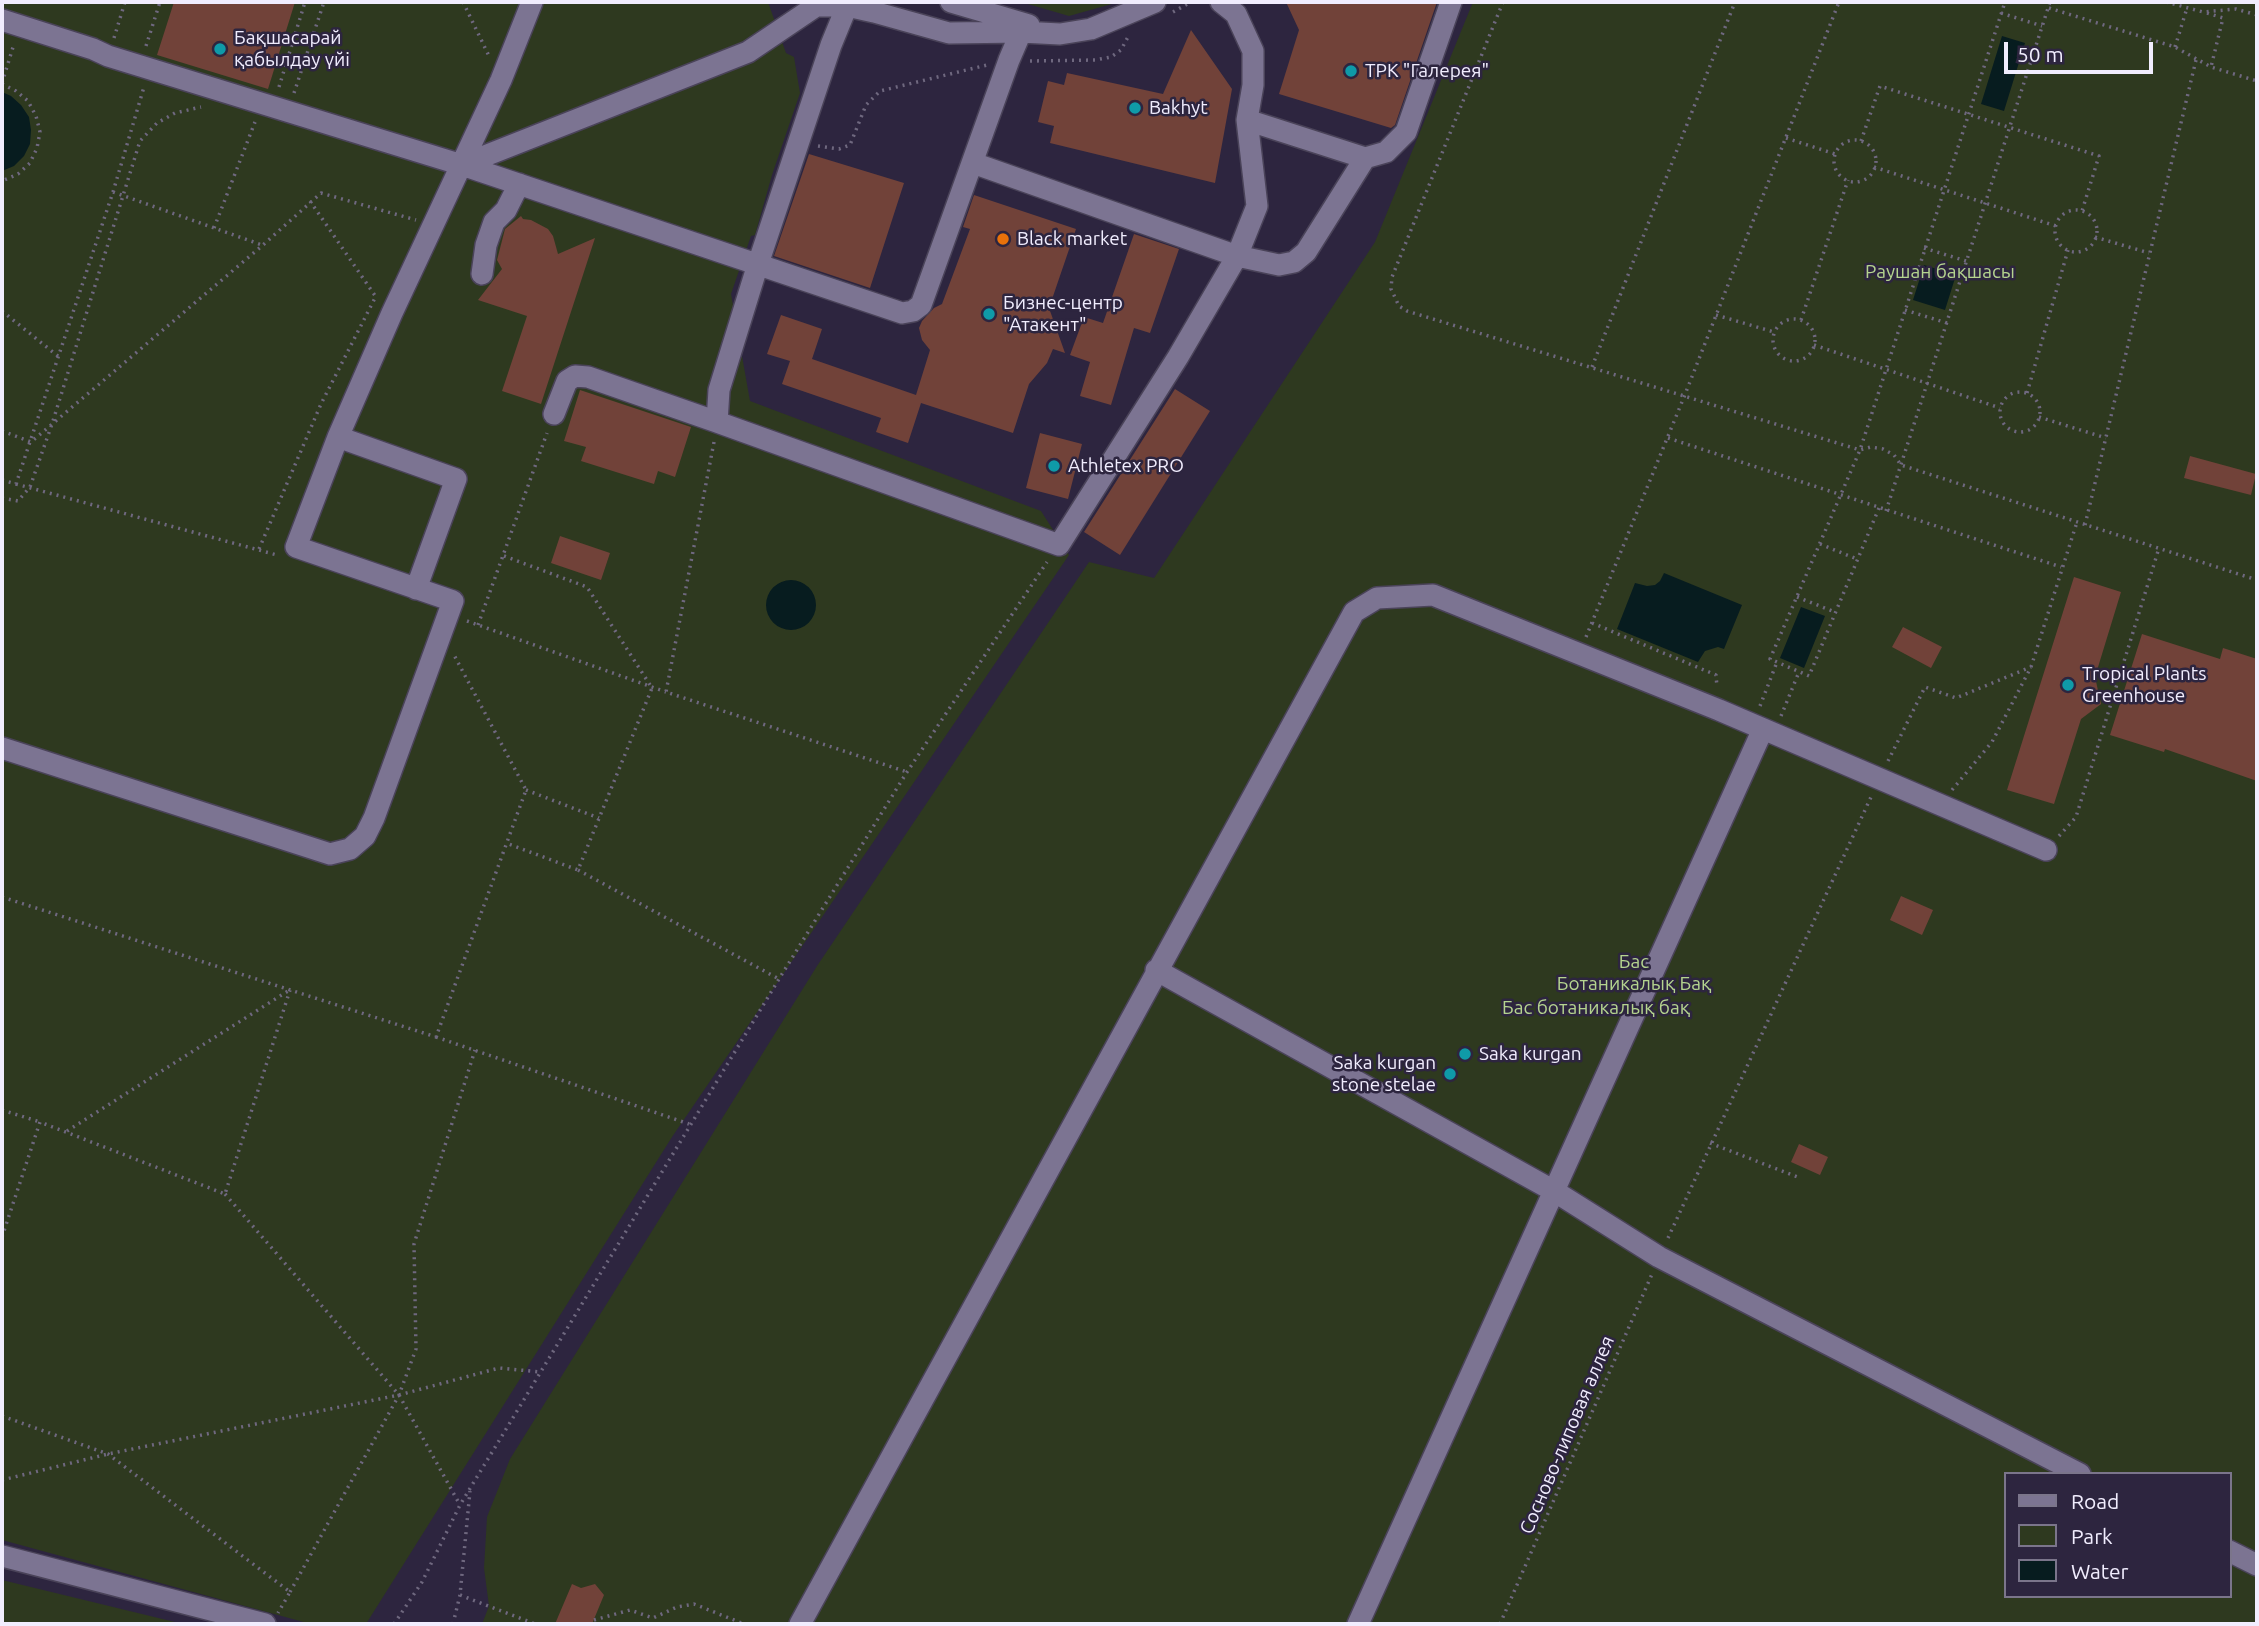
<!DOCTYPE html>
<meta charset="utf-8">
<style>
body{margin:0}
#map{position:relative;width:2259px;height:1626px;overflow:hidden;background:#2d253f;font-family:Ubuntu,sans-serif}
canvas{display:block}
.frame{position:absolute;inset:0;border:4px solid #f1edfe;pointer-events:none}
.legend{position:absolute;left:2004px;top:1472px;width:228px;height:126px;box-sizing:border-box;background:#2d253f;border:2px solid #7b758b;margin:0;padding:9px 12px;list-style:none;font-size:21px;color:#f1edfe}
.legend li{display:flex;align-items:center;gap:14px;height:35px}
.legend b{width:35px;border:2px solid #7b758b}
.scale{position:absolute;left:2004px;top:42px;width:149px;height:32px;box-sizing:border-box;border:4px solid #f1edfe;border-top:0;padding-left:9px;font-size:21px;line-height:24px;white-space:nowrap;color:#f1edfe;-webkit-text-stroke:5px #2d253f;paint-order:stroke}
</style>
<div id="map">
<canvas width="2259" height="1626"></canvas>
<div class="frame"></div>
<ul class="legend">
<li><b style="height:9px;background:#7c7492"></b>Road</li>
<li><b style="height:19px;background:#2e391f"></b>Park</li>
<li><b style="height:19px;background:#071c1f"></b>Water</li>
</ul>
<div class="scale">50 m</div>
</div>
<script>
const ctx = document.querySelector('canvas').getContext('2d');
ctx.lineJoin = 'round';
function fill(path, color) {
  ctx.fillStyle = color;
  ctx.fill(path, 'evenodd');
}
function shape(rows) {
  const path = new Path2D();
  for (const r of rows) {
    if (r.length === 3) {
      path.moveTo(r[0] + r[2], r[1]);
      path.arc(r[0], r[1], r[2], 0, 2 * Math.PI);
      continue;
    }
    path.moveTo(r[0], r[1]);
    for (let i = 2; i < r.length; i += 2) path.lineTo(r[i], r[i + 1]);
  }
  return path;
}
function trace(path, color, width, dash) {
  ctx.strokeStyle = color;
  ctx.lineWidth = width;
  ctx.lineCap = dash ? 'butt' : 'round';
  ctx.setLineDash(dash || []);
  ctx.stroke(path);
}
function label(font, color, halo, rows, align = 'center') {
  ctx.font = font + ' Ubuntu,sans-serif';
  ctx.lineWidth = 5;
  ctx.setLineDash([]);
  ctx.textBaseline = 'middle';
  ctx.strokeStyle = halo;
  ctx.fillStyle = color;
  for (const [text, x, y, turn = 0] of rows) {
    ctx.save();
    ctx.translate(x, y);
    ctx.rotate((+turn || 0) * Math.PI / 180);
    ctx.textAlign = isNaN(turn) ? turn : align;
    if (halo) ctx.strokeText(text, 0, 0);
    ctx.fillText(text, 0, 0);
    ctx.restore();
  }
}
const green = shape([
 [2,2,768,2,786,53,794,57,800,93,772,175,755,235,751,236,731,294,750,401,1041,511,1069,555,672,1137,366,1624,311,1624,2,1540],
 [1021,2,1119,2,1069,16],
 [1473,2,2257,2,2257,1624,482,1624,489,1606,484,1568,487,1517,510,1459,817,966,1089,562,1154,578,1375,242],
 [2005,1474,2229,1474,2229,1596,2005,1596],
 [2,1580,183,1624,2,1624]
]);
const water = shape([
 [2002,36,2025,43,2004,111,1981,104],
 [2,92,11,96,21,105,29,117,31,130,30,144,24,156,14,166,2,171],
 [1924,265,1956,275,1945,310,1913,300],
 [1664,573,1742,605,1724,649,1718,647,1705,651,1698,662,1617,629,1635,583,1647,586,1655,585,1660,581],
 [791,605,25],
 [1801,607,1825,616,1804,668,1780,658]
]);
const building = shape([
 [174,2,295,2,268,89,157,55],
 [1286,2,1437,2,1395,125,1391,128,1279,94,1299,30],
 [1191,30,1232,89,1215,183,1050,143,1054,126,1038,122,1048,81,1064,85,1067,73,1163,94],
 [809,154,904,183,870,288,774,256],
 [974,195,1076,229,1049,308,1065,353,1053,349,1047,363,1029,384,1013,433,921,403,908,443,876,432,881,418,782,384,790,361,767,354,781,315,822,329,812,359,916,395,930,350,922,340,919,328,922,321,934,308,942,304,970,229,963,227],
 [521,216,523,219,531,220,548,229,553,236,558,254,595,238,541,404,502,391,527,316,478,300,502,269,497,260,505,229],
 [1134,234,1179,249,1150,333,1134,328,1111,405,1080,396,1090,362,1070,355,1084,317,1103,323],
 [1175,389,1210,411,1120,555,1084,532],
 [580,390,691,427,675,477,658,471,654,484,581,461,586,447,564,441],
 [1040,433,1082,444,1068,499,1026,488],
 [2190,456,2256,474,2251,495,2184,478],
 [560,536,610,553,601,580,551,563],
 [2074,577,2121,592,2095,677,2101,704,2081,719,2054,804,2007,790],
 [1903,627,1942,647,1931,668,1892,647],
 [2142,634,2220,659,2223,648,2257,659,2257,781,2165,749,2164,752,2110,735],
 [1901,896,1933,910,1922,935,1890,920],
 [1799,1144,1828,1157,1820,1175,1791,1162],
 [572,1584,581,1588,595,1584,604,1595,592,1624,555,1624]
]);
const path = shape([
 [463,2,489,56],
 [1503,2,1392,277,1391,289,1399,306,1407,311,1860,450,1871,447,1883,449,1894,455,1901,465,2257,580],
 [2166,2,2203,12,2236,9,2257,15],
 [2049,8,2175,47,2211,67,2257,81],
 [1173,12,1191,2],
 [2001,13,2042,26],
 [2207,13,2223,18,2211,67],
 [114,38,125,2],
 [146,46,160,2],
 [2175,47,2187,8],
 [1030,61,1095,60,1111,57,1121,50,1129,35],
 [2,83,14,44],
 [2,84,16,91,28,101,36,116,40,132,37,148,30,163,18,174,2,181],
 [279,87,305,2],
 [294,93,324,2],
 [1786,138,1835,154],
 [1855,161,21],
 [1861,141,1880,86,2099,156,2082,211],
 [818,146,839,149,850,145,866,105,880,91,987,65],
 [1874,167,2056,226],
 [113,192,262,245],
 [310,201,376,297],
 [2076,231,21],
 [214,228,255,122],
 [2095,237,2149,253],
 [1924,248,1966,261],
 [1905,310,1947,323],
 [2,311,59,357],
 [1716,315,1774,332],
 [1794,340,21],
 [1801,320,1848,180],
 [1814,345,2000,408],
 [1592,367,1735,2],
 [2020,412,20],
 [2027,393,2068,250],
 [2039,417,2106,438],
 [2,431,31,442,263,245,321,193,416,220],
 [1668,438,2061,567],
 [714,442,666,692,907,772],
 [2,480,16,484,113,192,144,87],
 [16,484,277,555],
 [2,498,18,501,30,487,52,424,140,141,157,123,175,113,201,107],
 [1879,508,1809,676,1770,659,1860,450,2005,2],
 [1886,511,2050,2],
 [2085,525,2196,60],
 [1820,544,1857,559],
 [259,549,321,404,376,296],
 [504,556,587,587,652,688,578,870,506,843],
 [1797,597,1835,612],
 [467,621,666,692],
 [1592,623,1716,675,1717,687],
 [478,625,547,433],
 [1586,637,1684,397,1839,2],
 [1760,706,1777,662],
 [1781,716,1799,672],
 [1888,761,1925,687,1956,698,2031,667],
 [526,790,599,818],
 [1952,790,1992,742,2031,667,2077,522],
 [2059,836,2076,817,2159,548],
 [578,870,779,979],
 [2,897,436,1037,526,790,454,655],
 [436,1037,689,1124],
 [2,1110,40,1122],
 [67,1131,288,991],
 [1710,1143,1800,1178],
 [225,1194,399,1395,460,1505],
 [2,1237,40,1122,225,1194,290,990],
 [1668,1238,1871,797],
 [2,1416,108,1454,290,1592,278,1613],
 [2,1480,108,1454,399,1395,499,1368,540,1372],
 [290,1592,399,1395,416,1349,414,1244,475,1050],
 [460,1595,535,1624],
 [594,1620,630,1610,653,1618,677,1607,694,1604,744,1624],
 [394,1624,422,1582,460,1505,779,979,907,772,1047,562],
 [453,1624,460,1595,470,1491],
 [1500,1624,1652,1274]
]);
const minor = shape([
 [951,2,1029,25],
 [847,6,831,45,758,264,719,390,717,422,1059,545,1178,357,1237,256,1257,206,1247,120,1253,85,1253,51,1236,14,1221,2],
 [2,20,93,49,108,56,462,165,902,313,913,311,921,305,1009,60,1021,32],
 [1247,120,1365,158,1386,152,1406,132,1451,2],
 [973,163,1237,256,1279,265,1294,262,1306,252,1365,158],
 [462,165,748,52,816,6,847,6,874,12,949,33,1021,32,1060,34,1091,29,1155,2],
 [482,274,486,245,494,222,506,210,519,184],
 [554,414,567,381,575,376,588,377,717,422],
 [338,437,456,479,416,589],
 [2,748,330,854,350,849,365,836,374,818,453,601,296,547,338,437,392,313,501,80,532,2],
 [1156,970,1554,1191,1659,1257,2080,1474],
 [2229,1551,2257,1565],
 [2,1556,265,1624],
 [800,1624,1354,612,1377,598,1433,595,1719,710,2046,850],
 [1358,1624,1763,729]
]);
const markers = [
 [220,49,7,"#0f9aa8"],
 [1351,71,7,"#0f9aa8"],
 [1135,108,7,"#0f9aa8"],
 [1003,239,7,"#e8710a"],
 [989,314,7,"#0f9aa8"],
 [1054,466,7,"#0f9aa8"],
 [2068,685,7,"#0f9aa8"],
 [1465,1054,7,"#0f9aa8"],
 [1450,1074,7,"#0f9aa8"]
];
const poiNames = [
 ["Бақшасарай",234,38],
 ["қабылдау үйі",234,60],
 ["ТРК \"Галерея\"",1365,71],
 ["Bakhyt",1149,108],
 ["Black market",1017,239],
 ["Бизнес-центр",1003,303],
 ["\"Атакент\"",1003,325],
 ["Athletex PRO",1068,466],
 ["Tropical Plants",2082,674],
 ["Greenhouse",2082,696],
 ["Saka kurgan",1479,1054],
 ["Saka kurgan",1436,1063,"right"],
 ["stone stelae",1436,1085,"right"]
];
const parkNames = [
 ["Раушан бақшасы",1940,272],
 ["Бас",1634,962],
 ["Ботаникалық Бақ",1634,984],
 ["Бас ботаникалық бақ",1596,1008]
];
const streetNames = [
 ["Сосново-липовая аллея",1567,1435,-67]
];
fill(green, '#2e391f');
fill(water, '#071c1f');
fill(building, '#714239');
trace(minor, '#4a4359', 24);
trace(path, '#6f687f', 3.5, [2, 5]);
trace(minor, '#7c7492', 21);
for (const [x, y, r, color] of markers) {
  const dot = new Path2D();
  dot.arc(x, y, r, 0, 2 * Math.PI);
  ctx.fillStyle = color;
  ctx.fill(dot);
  trace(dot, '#2d253f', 2.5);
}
label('19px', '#f1edfe', '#2d253f', poiNames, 'left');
label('19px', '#b5d48f', '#2d253f', parkNames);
label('19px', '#f1edfe', '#2d253f', streetNames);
</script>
